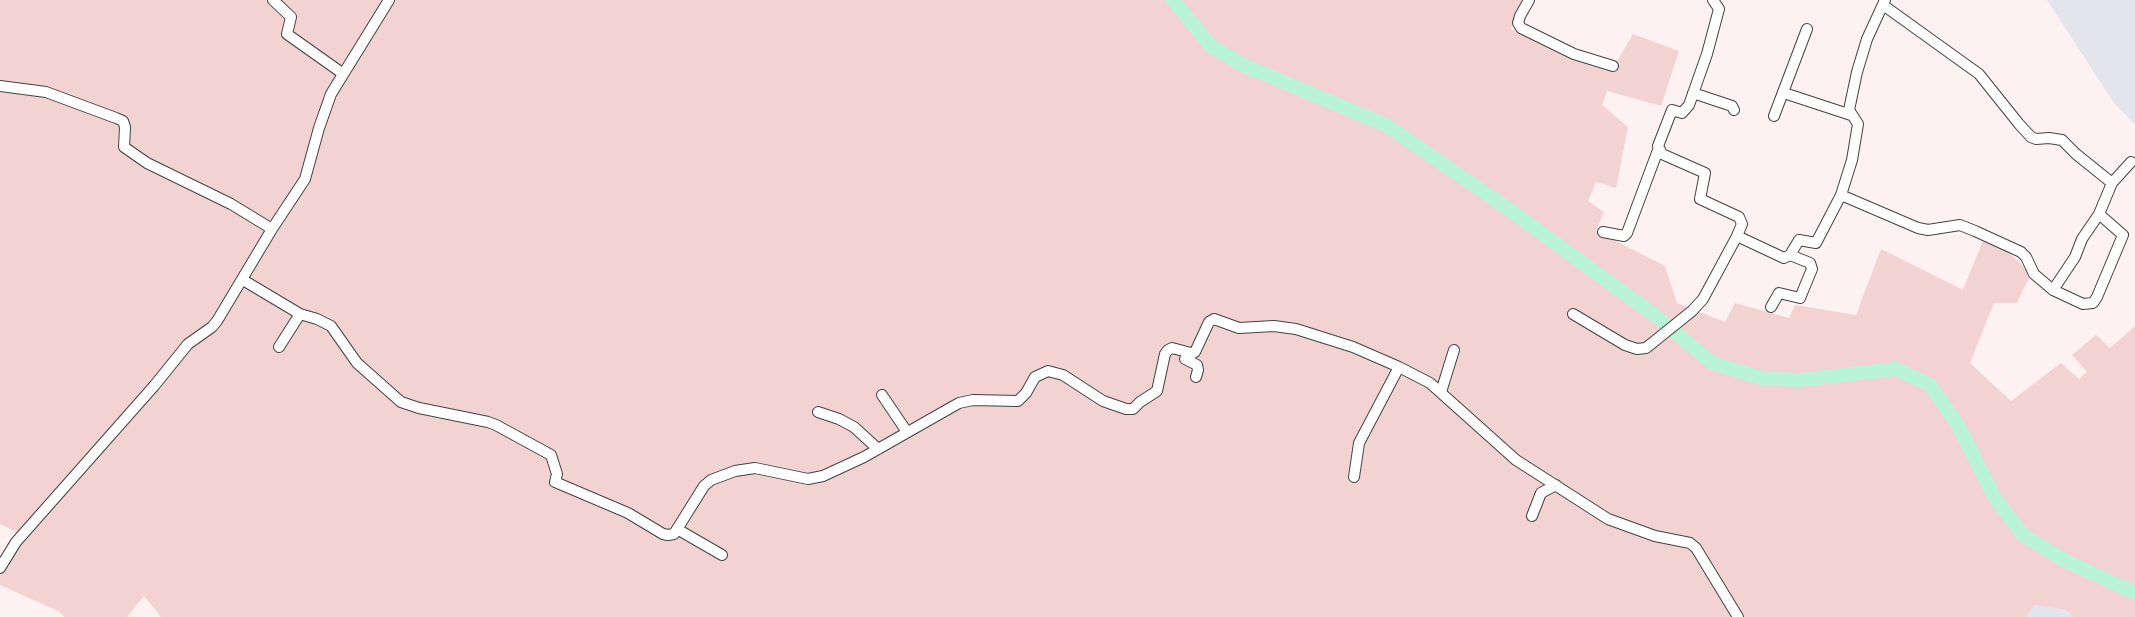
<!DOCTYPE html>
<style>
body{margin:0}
canvas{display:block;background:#fef1f2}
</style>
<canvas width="2135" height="617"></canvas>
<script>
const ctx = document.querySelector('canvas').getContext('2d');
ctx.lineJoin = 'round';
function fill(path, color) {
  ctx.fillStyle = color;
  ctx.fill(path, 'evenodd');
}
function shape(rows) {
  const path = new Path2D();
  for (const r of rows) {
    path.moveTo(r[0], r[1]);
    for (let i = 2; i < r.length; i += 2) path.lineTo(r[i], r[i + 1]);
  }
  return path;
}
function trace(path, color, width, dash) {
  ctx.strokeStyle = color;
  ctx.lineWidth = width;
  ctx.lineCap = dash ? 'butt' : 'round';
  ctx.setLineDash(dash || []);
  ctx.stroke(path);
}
const industrial = shape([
 [2047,0,2135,0,2135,125,2114,103],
 [2035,605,2066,610,2074,617,2026,617]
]);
const farmland = shape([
 [0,0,1522,0,1511,29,1612,70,1633,34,1679,51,1661,106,1607,91,1602,105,1628,127,1616,188,1596,182,1588,201,1604,212,1596,231,1665,266,1677,303,1725,322,1735,303,1789,318,1795,305,1856,315,1881,249,1963,290,1984,238,2005,249,2031,274,2017,303,1994,303,1970,363,2011,401,2061,363,2079,379,2087,372,2072,355,2096,335,2110,348,2135,326,2135,617,2074,617,2066,610,2035,605,2026,617,161,617,144,596,127,617,65,617,58,611,0,585,0,572,21,534,0,524]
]);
const river = shape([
 [1173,0,1211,46,1243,65,1386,125,1507,208,1657,317,1712,363,1762,378,1799,380,1896,369,1930,385,1958,425,1995,498,2024,536,2066,561,2135,593]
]);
const minor = shape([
 [273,0,291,17,287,34,342,73],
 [1529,0,1520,16,1518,23,1521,28,1574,54,1613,66],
 [1713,0,1719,9,1707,54,1689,105,1682,113,1672,110,1658,146,1662,154,1705,173,1700,199,1739,217,1742,224,1737,236],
 [1883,5,1979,74,2019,124,2031,137,2036,139,2049,138,2062,140,2076,154,2112,183],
 [0,86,46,92,116,118,123,121,125,127,124,147,147,163,231,204,272,229],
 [1693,93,1732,106,1734,110],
 [1784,93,1851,115],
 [1774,116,1807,29],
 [1841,195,1918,228,1928,230,1960,225,1975,231,2021,252,2026,257,2034,274,2053,290,2083,304,2093,303,2097,297,2123,235,2099,214],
 [1603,232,1624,236,1627,233,1658,150],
 [243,280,300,314,317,319,331,326,357,363,401,402,419,408,488,422,496,425,551,455,557,474,555,482,628,513,663,534,668,535,674,534,704,486,711,480,735,471,755,468,808,479,823,476,864,457,959,403,973,400,1018,401,1026,393,1035,377,1048,371,1063,375,1103,401,1126,409,1133,409,1140,402,1157,391,1165,354,1168,350,1172,348,1191,353,1195,352,1209,322,1214,319,1239,328,1274,326,1296,329,1353,347,1399,367,1430,383,1516,460,1608,519,1655,536,1690,543,1696,548,1738,617],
 [2053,290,2075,257,2082,239,2099,214,2112,183,2131,162],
 [1771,307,1779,293,1800,298,1812,269,1810,263,1790,255],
 [1573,314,1625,345,1637,349,1646,348,1692,311,1703,299,1737,236,1784,258,1790,255,1799,240,1816,243,1841,195,1852,160,1858,124,1849,110,1857,72,1867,39,1885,0],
 [279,347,300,314],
 [1193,353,1185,359,1197,365,1198,370,1196,377],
 [1441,392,1454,350],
 [882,395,907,432],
 [818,412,839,419,854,427,878,449],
 [1354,477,1359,443,1399,367],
 [1532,516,1541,493,1556,485],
 [677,529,722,555],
 [0,568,16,542,154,386,188,344,212,327,217,321,272,229,305,179,319,128,331,94,389,0]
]);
fill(industrial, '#e4e4ed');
fill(farmland, '#f3d3d2');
trace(river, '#b8f4d5', 14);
trace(minor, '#424242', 12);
trace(minor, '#fff', 10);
</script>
